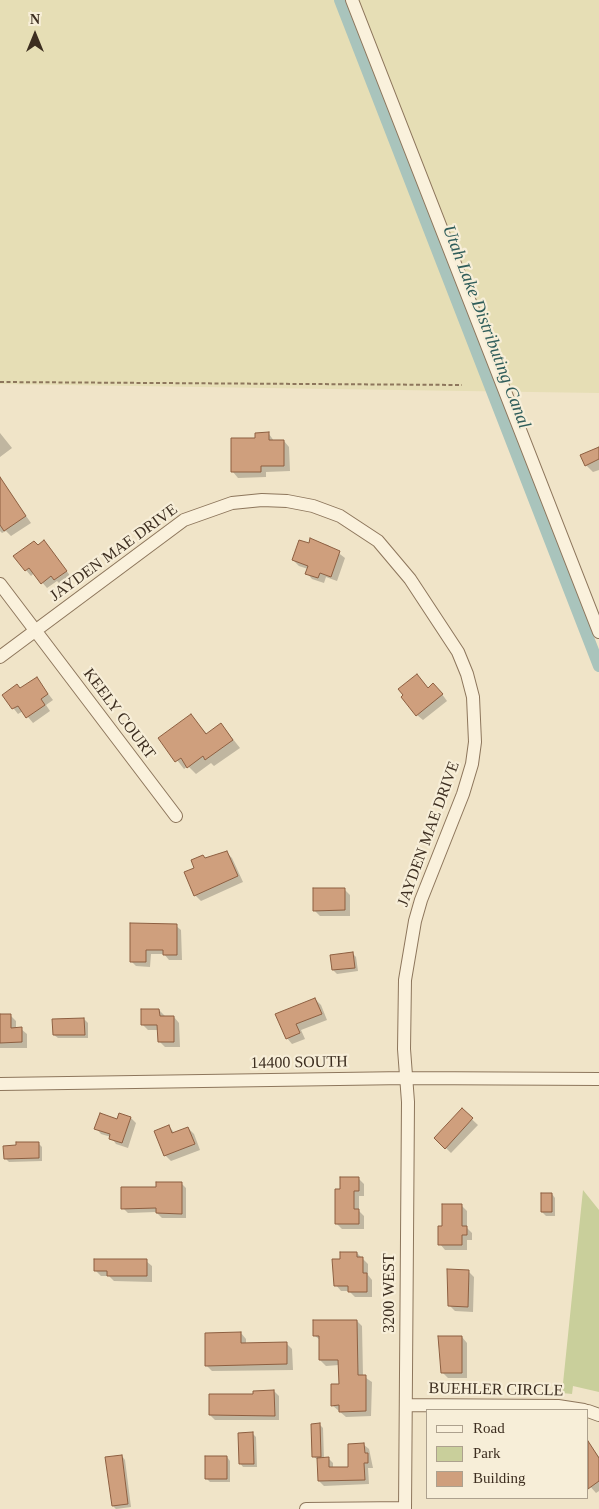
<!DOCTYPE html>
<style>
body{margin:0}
#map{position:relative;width:599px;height:1509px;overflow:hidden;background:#f0e4c8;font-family:"Times New Roman",serif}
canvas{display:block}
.legend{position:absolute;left:426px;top:1409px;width:162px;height:90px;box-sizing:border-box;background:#f7eed8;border:1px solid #ada18e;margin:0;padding:6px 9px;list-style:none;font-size:15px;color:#3d2e20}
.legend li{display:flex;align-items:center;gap:10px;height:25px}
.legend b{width:25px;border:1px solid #ada18e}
.north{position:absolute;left:10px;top:10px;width:50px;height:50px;-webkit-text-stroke:4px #f7eed8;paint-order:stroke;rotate:0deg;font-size:14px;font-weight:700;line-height:20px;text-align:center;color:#3d2e20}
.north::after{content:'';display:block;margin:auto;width:18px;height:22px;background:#3d2e20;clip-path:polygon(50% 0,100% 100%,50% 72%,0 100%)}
</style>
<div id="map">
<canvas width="599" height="1509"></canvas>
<ul class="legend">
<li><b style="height:6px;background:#faf1dc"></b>Road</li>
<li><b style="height:14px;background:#c9cf9b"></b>Park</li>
<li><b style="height:14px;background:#cf9f7d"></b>Building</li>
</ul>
<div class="north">N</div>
</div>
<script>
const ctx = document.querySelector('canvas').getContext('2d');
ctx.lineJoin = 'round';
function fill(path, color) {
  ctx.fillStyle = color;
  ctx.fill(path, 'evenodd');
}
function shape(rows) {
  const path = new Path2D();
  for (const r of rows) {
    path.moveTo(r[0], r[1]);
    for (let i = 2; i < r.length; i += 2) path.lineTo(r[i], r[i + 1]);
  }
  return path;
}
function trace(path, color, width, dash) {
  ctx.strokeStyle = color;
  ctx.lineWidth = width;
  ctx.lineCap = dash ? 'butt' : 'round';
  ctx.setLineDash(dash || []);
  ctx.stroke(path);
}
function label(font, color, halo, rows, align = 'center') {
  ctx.font = font + ' "Times New Roman",serif';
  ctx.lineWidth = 4.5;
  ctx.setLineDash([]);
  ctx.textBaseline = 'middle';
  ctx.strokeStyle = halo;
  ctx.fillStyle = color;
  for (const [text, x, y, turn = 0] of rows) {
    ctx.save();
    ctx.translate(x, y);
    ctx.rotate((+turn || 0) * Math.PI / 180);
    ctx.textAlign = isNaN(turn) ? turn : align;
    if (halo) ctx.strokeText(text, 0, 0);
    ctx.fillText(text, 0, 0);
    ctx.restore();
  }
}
const farmland = shape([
 [0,0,599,0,599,393,0,384]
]);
const green = shape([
 [583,1190,599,1210,599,1392,573,1386,572,1394,562,1393]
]);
const shadow = shape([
 [0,433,12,448,0,457],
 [269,434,274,441,284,441,289,447,290,471,266,472,266,477,238,478,233,472,257,439],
 [599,448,599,470,593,472,586,465],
 [0,479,31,523,11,536,6,531,2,533,0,531],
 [311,540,328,545,345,558,337,581,326,577,324,583,312,579,307,573,308,569,299,566,293,560,309,545],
 [38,546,50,548,71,577,61,585,57,581,47,588,34,573,31,576,26,570],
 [36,678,53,700,46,705,50,711,33,723,23,711,18,714,3,695,20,689],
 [429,689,439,690,447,701,423,720,417,715],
 [191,716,207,734,221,724,240,748,214,766,211,763,196,774,188,766,184,769,160,738],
 [226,852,232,858,243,882,201,901,195,895,196,868,206,859],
 [344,889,350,895,350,916,320,916,314,910],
 [176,926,181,930,182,960,169,960,164,954,151,954,150,967,136,966,131,961],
 [352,953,356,957,358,971,337,974,333,970],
 [315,999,321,1005,327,1020,301,1030,305,1039,292,1044,287,1038,277,1014],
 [159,1010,165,1016,174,1017,179,1023,180,1047,165,1047,159,1041,159,1030,148,1030,143,1025],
 [0,1015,10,1015,16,1021,16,1029,21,1029,27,1034,27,1048,0,1048],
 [84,1019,88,1023,88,1038,58,1038,54,1035],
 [462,1110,478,1125,451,1153,436,1138],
 [131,1118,136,1123,128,1148,116,1144,111,1137,101,1134,96,1128],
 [169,1126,175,1134,188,1128,194,1134,200,1150,171,1161,165,1155],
 [38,1143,42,1147,42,1161,9,1162,5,1158],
 [358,1178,364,1184,364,1196,359,1196,359,1211,364,1216,364,1229,342,1229,336,1223,341,1190],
 [181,1183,186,1188,186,1218,162,1218,156,1212,128,1213,123,1208,157,1188],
 [552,1194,555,1198,555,1216,546,1216,542,1212],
 [461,1205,467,1211,467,1228,472,1233,472,1240,467,1240,467,1250,445,1250,440,1244,443,1227],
 [357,1253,368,1264,368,1275,372,1280,372,1297,355,1297,349,1291,341,1291,336,1285,342,1260],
 [146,1261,152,1266,152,1282,114,1281,109,1276,101,1276,96,1271],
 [448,1271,468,1271,474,1277,473,1312,455,1311,450,1306],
 [357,1321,362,1326,363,1376,372,1382,371,1416,346,1417,332,1405,340,1385,339,1365,326,1366,320,1360,320,1340,314,1335],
 [241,1333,246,1339,246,1344,286,1343,292,1349,293,1370,212,1371,207,1366],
 [439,1337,462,1337,467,1343,467,1378,448,1378,442,1372],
 [274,1391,279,1396,279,1420,215,1420,210,1415],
 [319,1424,323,1428,324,1459,329,1459,333,1463,333,1469,349,1468,364,1445,369,1449,373,1468,368,1468,369,1484,324,1486,319,1481,318,1460,313,1456],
 [253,1434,256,1437,257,1467,243,1467,240,1463],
 [588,1443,599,1457,599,1491,596,1493,588,1484],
 [122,1456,125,1460,131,1507,116,1509,113,1506],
 [227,1457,230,1461,230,1482,210,1482,206,1478]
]);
const canal = shape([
 [340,0,599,666]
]);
const building = shape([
 [269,432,269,440,284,440,284,466,261,466,261,472,231,472,231,438,255,438,255,433,269,432],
 [599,447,599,459,585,466,580,455,599,447],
 [0,477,26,516,4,531,0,525,0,477],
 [310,538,340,551,331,577,320,573,318,578,305,574,308,566,292,560,299,540,309,543,310,538],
 [44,540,67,571,54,580,51,576,41,584,29,568,25,571,13,556,34,541,38,545,44,540],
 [417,674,428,688,433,683,443,694,416,716,401,697,403,695,398,689,417,674],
 [37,677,48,694,41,699,45,705,26,718,18,706,12,709,2,695,17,684,20,688,37,677],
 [191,714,206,734,221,723,233,740,205,760,203,756,187,768,181,758,175,762,158,738,191,714],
 [227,851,238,876,194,896,184,872,194,868,191,860,203,855,205,858,227,851],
 [313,888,345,888,345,910,313,911,313,888],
 [130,923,177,924,177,955,163,955,163,950,146,950,146,962,130,962,130,923],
 [353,952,355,968,332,970,330,955,353,952],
 [315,998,322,1014,296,1024,300,1033,286,1039,275,1014,315,998],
 [141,1009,159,1009,160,1016,174,1016,174,1042,158,1042,157,1025,141,1025,141,1009],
 [0,1014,11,1014,11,1028,22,1027,22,1042,0,1043,0,1014],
 [84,1018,85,1035,53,1035,52,1019,84,1018],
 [462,1108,473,1118,445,1149,434,1138,462,1108],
 [100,1113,117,1119,119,1113,131,1117,122,1143,109,1139,110,1134,94,1129,100,1113],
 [169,1125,172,1133,188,1127,195,1144,164,1156,154,1131,169,1125],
 [16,1142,39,1142,39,1158,4,1159,3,1146,16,1145,16,1142],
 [340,1177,359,1177,359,1191,354,1191,354,1209,359,1209,359,1224,335,1224,335,1189,340,1189,340,1177],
 [156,1182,182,1182,182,1214,156,1213,156,1208,121,1209,121,1187,156,1187,156,1182],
 [541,1193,552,1193,552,1212,541,1212,541,1193],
 [442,1204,462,1204,462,1226,467,1226,467,1235,462,1235,462,1245,438,1245,438,1226,442,1226,442,1204],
 [340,1252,357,1252,357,1257,363,1257,363,1273,367,1273,367,1292,348,1292,348,1286,334,1286,332,1259,340,1259,340,1252],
 [94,1259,147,1259,147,1276,107,1276,107,1271,94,1271,94,1259],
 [447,1269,469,1270,468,1307,448,1306,447,1269],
 [313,1320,357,1320,358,1375,366,1375,366,1411,339,1412,339,1405,331,1406,331,1384,339,1384,338,1360,319,1360,319,1336,313,1336,313,1320],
 [241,1332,241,1343,287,1342,287,1364,205,1366,205,1333,241,1332],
 [438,1336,462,1336,462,1373,441,1373,438,1336],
 [274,1390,275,1416,209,1415,209,1394,253,1394,253,1391,274,1390],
 [320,1423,321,1457,312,1457,311,1424,320,1423],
 [253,1432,254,1464,239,1464,238,1433,253,1432],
 [588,1441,599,1458,599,1481,588,1489,588,1441],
 [364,1443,365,1453,368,1453,368,1463,364,1463,365,1480,318,1481,317,1458,329,1457,329,1467,348,1467,348,1444,364,1443],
 [122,1455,128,1504,112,1506,105,1457,122,1455],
 [205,1456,227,1456,227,1479,205,1479,205,1456]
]);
const path = shape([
 [0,382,462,385]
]);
const minor = shape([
 [352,0,599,632],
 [0,584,176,816],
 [0,657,184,520,232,503,262,500,287,501,313,506,340,516,378,541,410,579,458,652,467,674,473,697,475,742,472,764,463,794,421,900,415,921,405,980,404,1049,408,1102,405,1509],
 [0,1084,406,1078,599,1079],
 [406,1405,558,1406,584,1410],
 [588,1411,599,1415],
 [306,1509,405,1508]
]);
const streetNames = [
 ["JAYDEN MAE DRIVE",114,553,-36],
 ["KEELY COURT",119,714,53],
 ["JAYDEN MAE DRIVE",429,834,-70],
 ["14400 SOUTH",299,1063,-1],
 ["3200 WEST",390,1293,-90],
 ["BUEHLER CIRCLE",496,1390,1]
];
const waterNames = [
 ["Utah Lake Distributing Canal",486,327,69]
];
fill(farmland, '#e6deb5');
fill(green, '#c9cf9b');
fill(shadow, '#0003');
trace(canal, '#a9c4bc', 12);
fill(building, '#cf9f7d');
trace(building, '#8d5f41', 1);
trace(minor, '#8d765c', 14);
trace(path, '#8d765c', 2, [4, 2.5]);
trace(minor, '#faf1dc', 12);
label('16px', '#3d2e20', '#f7eed8', streetNames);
label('italic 18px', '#2f5d5a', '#f7eed8', waterNames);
</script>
